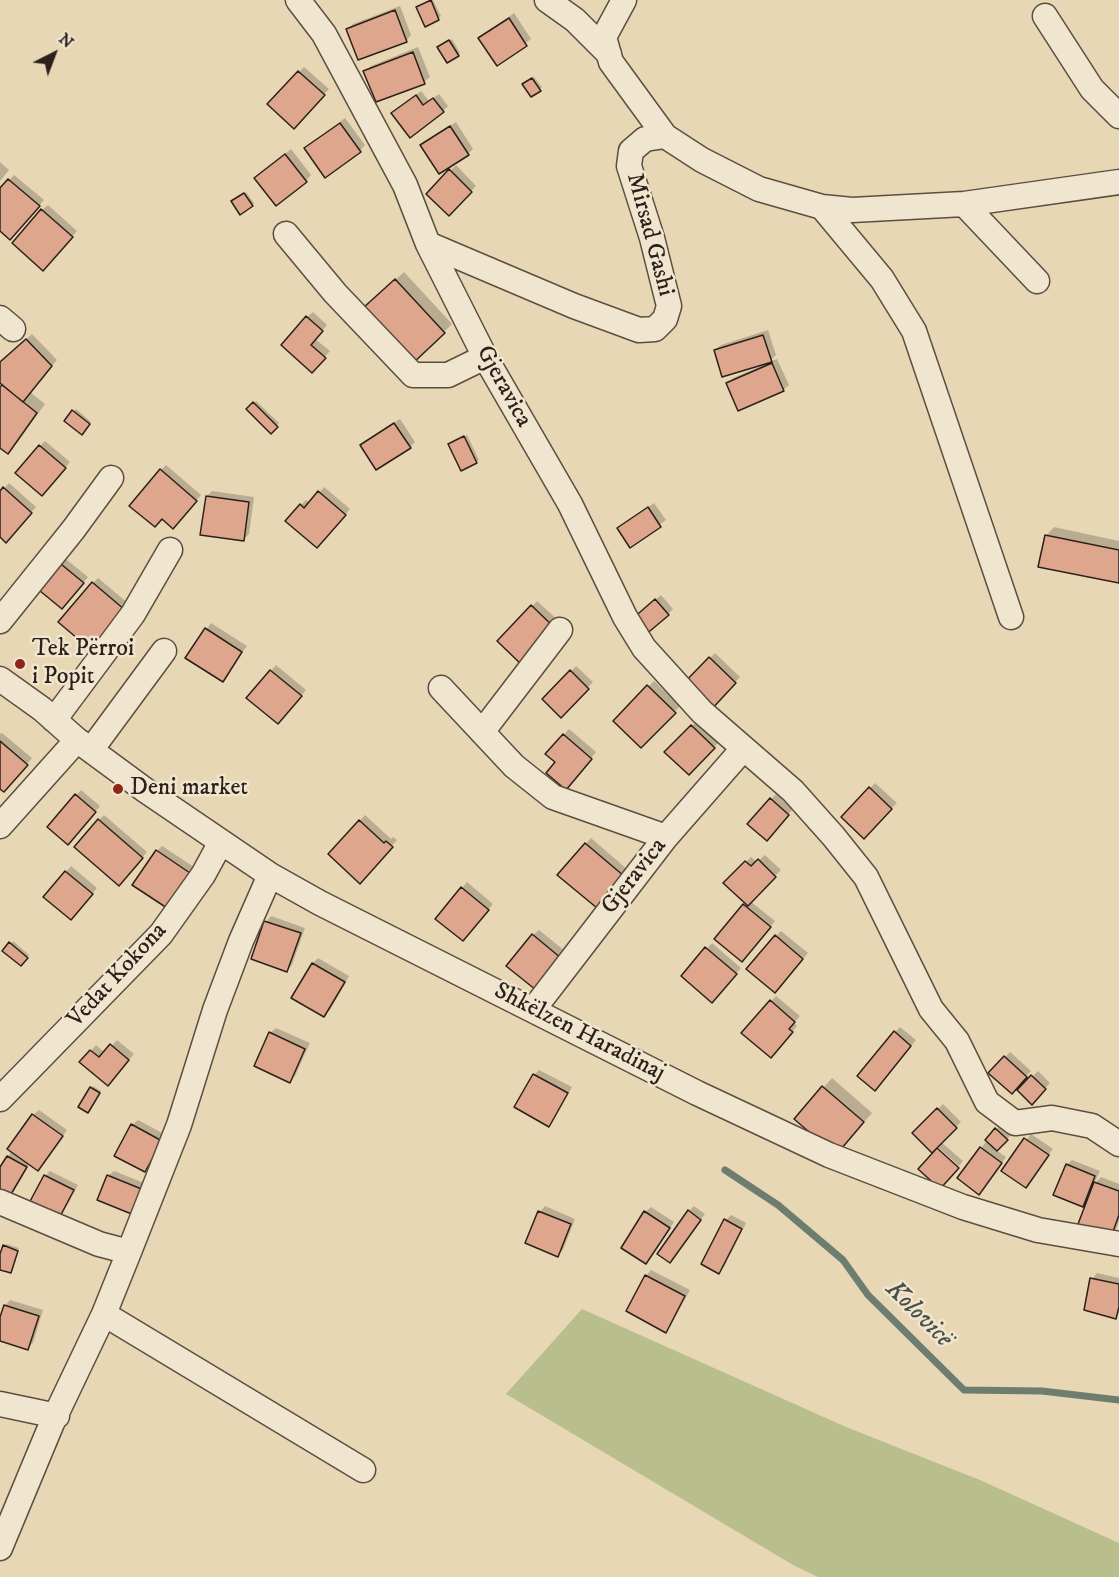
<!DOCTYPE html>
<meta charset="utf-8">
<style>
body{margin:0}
#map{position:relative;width:1119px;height:1577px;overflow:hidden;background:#e8d7b5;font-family:"IM FELL DW Pica",serif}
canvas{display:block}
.north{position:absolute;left:24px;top:24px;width:60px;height:60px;-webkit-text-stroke:4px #f0e5cf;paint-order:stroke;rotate:42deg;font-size:16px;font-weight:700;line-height:24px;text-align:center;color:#2c211a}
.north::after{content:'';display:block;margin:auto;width:21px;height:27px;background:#2c211a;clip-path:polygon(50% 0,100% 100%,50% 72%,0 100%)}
</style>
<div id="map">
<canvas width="1119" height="1577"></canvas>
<div class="north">N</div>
</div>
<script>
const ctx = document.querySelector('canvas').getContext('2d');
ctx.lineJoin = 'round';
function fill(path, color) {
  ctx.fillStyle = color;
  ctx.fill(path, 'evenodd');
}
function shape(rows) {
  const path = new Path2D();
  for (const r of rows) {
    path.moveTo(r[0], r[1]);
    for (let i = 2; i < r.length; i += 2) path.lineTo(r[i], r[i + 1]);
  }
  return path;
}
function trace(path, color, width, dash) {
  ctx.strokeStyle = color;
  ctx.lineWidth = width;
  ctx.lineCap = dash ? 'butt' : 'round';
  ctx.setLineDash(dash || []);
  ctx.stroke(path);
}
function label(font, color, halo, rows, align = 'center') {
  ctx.font = font + ' "IM FELL DW Pica",serif';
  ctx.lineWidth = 5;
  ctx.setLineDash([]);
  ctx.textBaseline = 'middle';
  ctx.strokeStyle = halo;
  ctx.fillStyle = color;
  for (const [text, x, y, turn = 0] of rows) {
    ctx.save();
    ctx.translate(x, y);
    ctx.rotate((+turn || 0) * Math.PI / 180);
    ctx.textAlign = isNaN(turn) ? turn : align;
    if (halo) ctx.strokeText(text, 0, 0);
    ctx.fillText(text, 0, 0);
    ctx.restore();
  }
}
const green = shape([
 [582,1309,846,1427,980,1480,1119,1543,1119,1577,818,1577,793,1565,506,1394]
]);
const shadow = shape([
 [433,0,441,16,438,19,420,5],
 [400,6,411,35,406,41,348,29,353,24],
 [514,13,531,39,497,63,480,38],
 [452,39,460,53,458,55,441,45],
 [418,47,430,77,424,82,365,71,371,66],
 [304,67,329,89,293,126,269,104],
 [534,77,542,87,532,95,526,82],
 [421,91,429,101,439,94,448,106,443,111,393,113],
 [345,118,365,145,360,151,306,148],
 [456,122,473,149,468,154,422,145],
 [291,149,311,175,306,181,256,178],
 [0,162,9,170,0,181],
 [456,165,476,186,449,214,428,193],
 [14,175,44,200,15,233,0,229,0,190],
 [246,192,254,203,252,205,235,199],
 [48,205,77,231,48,264,42,210],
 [404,272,452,324,444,332,374,300],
 [313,312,327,325,315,339,330,351,312,371,307,317],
 [768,330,776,355,769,362,777,359,789,385,783,390,728,383,733,378,763,365,763,363,715,350,721,345],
 [32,334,57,360,30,392,45,404,16,444,8,452,0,446,0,389,5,385,0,381,0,364],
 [256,401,279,423,271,432,248,409],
 [76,409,91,422,81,433,66,421],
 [400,419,415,442,410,447,367,440],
 [467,435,479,460,476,462,450,444],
 [45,441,70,462,47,489,40,446],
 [166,465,201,495,178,521,162,517,161,470],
 [9,483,36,507,11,535,0,535,0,493],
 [324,487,350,509,323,541,301,505,306,500,310,503],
 [212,491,254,497,249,534,243,540,207,496],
 [654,503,666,520,631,546,625,523],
 [1054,527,1119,541,1119,582,1046,536],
 [62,556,88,577,67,602,37,586],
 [98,578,129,604,96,643,93,583],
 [661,595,673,609,668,614,638,615],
 [537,601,560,622,499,641],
 [211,623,247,646,222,680,187,658],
 [715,653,740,677,709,710,683,686],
 [276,665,306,690,283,717,271,671],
 [576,666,593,682,561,716,544,699],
 [654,681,680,706,641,746,615,721],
 [697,721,719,742,689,773,667,752],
 [569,729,596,752,571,783,557,762,547,754],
 [2,733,32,758,9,785,0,787,0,734],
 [875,783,897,803,864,837,843,817],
 [81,790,100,806,73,837,76,795],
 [776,794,793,809,772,833,771,799],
 [104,815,147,852,124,878,99,820],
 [365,815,391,839,393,837,397,840,365,876,330,854],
 [591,838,628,870,596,906,559,874],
 [162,846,194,867,172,901,157,851],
 [765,855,781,870,750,901,775,921,747,955,744,905,746,903,726,883,751,857,757,862],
 [71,866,97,888,76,913,66,872],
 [467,882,493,904,468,934,437,918],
 [271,916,305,928,292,965,287,970,266,922],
 [539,930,571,956,508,966,533,935],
 [781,931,808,953,780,986,776,936],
 [13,941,29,955,21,964,5,951],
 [712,943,741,968,717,995,683,975],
 [318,958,349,976,330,1010,324,1015,293,997,313,963],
 [776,996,800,1016,794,1023,797,1026,776,1051,743,1033],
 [900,1027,916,1040,880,1084,895,1032],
 [276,1028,310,1043,295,1076,290,1081,270,1033],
 [117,1040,134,1054,113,1078,91,1051,96,1045,105,1053],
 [1010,1052,1031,1071,1011,1092,990,1073],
 [539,1070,572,1087,554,1119,549,1125,534,1075],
 [1038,1071,1050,1083,1032,1103,1019,1090],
 [832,1078,872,1113,844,1145,796,1119],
 [93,1086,101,1091,90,1109,91,1088],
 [943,1104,961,1122,941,1142,963,1161,959,1166,937,1146,935,1149,957,1168,935,1153,915,1133],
 [39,1110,67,1130,43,1164,30,1163,12,1194,7,1199,0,1170,33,1115],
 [138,1120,166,1135,150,1165,145,1170,132,1125],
 [1001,1124,1012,1134,996,1150,1006,1157,984,1188,981,1148],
 [1031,1134,1053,1149,1026,1186,1003,1171],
 [1072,1160,1100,1171,1094,1184,1101,1177,1119,1184,1119,1221,1116,1230,1111,1235,1090,1198,1082,1205,1067,1165],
 [50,1171,78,1185,62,1215,57,1221,45,1176],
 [114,1171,149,1185,134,1213,108,1176],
 [545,1206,575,1219,563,1250,557,1255,540,1212],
 [694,1206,705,1214,670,1261,689,1211],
 [651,1207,674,1222,646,1262,645,1212],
 [731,1215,746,1223,724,1267,719,1272,726,1220],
 [6,1244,19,1248,11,1272,0,1268,0,1259],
 [651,1270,690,1290,671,1325,666,1331,646,1276],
 [1097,1273,1119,1278,1119,1313,1115,1317,1092,1279],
 [10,1300,43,1310,33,1343,27,1348,0,1339,0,1322,5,1306]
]);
const stream = shape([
 [725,1170,778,1205,843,1260,868,1295,964,1390,1042,1391,1119,1400]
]);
const building = shape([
 [431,0,439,20,425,27,416,7,431,0],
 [395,10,407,42,358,60,346,29,395,10],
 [509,18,527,46,497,66,478,38,509,18],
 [449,40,459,56,447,63,437,47,449,40],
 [413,52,425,84,376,102,363,71,413,52],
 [298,71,325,95,294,129,267,104,298,71],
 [532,78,541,91,531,97,522,84,532,78],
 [416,95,423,105,433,98,444,112,410,138,391,113,416,95],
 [340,123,361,152,325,178,304,148,340,123],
 [450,126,469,155,439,174,420,145,450,126],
 [285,154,307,182,276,206,254,178,285,154],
 [449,169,472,192,449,216,426,194,449,169],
 [8,179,40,206,10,240,0,231,0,188,8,179],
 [244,193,253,206,240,215,231,201,244,193],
 [41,209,73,237,43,271,12,243,41,209],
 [395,279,445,333,411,365,363,308,395,279],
 [306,316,323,331,311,345,326,358,312,373,281,345,306,316],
 [763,335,772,362,722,377,714,350,763,335],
 [26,339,52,366,23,402,0,383,0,362,26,339],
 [772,363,784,391,738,411,726,383,772,363],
 [2,385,37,413,8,454,0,448,0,387,2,385],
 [253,402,278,427,271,434,246,409,253,402],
 [72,410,90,424,82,435,64,421,72,410],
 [394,423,411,448,376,470,360,445,394,423],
 [464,436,477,463,461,471,448,444,464,436],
 [39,445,66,468,42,496,15,473,39,445],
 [160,469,197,501,173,529,162,519,155,527,129,506,160,469],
 [3,487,32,513,6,543,0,537,0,491,3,487],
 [318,491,346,515,317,548,285,521,300,504,304,508,318,491],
 [206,496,249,502,244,541,200,535,206,496],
 [648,507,661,527,630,548,617,528,648,507],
 [1045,535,1119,550,1119,583,1038,567,1045,535],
 [56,560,84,583,62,609,34,586,56,560],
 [92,582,125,610,91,650,58,622,92,582],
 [655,599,669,615,644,636,631,620,655,599],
 [531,605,556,629,522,665,497,641,531,605],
 [205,628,242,652,223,682,185,658,205,628],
 [709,657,736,683,709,712,681,686,709,657],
 [270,670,302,696,278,724,246,698,270,670],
 [570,670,589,689,561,718,542,699,570,670],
 [647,685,676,713,641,748,613,721,647,685],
 [691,725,715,748,689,775,664,752,691,725],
 [563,734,592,759,566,790,546,773,555,762,545,754,563,734],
 [0,741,28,765,4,792,0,789,0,741],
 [869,787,892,809,864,839,841,817,869,787],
 [75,794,96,812,68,845,47,827,75,794],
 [770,798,789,815,767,841,747,824,770,798],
 [98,819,143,858,119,886,74,847,98,819],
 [359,820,384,843,386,841,393,847,360,884,328,854,359,820],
 [585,843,624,876,597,908,557,875,585,843],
 [156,850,190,873,167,908,132,885,156,850],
 [758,859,776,877,748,906,723,883,745,861,751,866,758,859],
 [65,871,93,894,71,920,43,897,65,871],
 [461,887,489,910,463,941,435,919,461,887],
 [743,904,771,927,742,962,714,939,743,904],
 [264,921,301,933,287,972,251,959,264,921],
 [532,934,567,963,541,994,506,966,532,934],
 [775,935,803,959,775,993,746,969,775,935],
 [9,942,28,958,21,966,2,951,9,942],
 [705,947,737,974,712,1003,681,976,705,947],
 [312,963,345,982,324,1017,291,998,312,963],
 [770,1000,795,1022,789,1029,793,1032,771,1058,741,1033,770,1000],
 [894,1031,911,1046,875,1091,857,1076,894,1031],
 [269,1032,305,1049,290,1083,254,1066,269,1032],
 [110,1044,129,1060,108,1086,79,1062,90,1050,99,1057,110,1044],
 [1004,1056,1027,1077,1012,1094,988,1073,1004,1056],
 [533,1074,568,1093,549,1127,514,1107,533,1074],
 [1031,1075,1046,1089,1032,1105,1017,1090,1031,1075],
 [822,1086,864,1122,836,1155,794,1119,822,1086],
 [90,1087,100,1093,88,1113,78,1107,90,1087],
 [937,1108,957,1128,932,1153,912,1133,937,1108],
 [32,1114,63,1136,38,1171,7,1149,32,1114],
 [131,1124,162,1141,145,1172,114,1156,131,1124],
 [995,1128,1008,1140,997,1151,985,1140,995,1128],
 [1024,1138,1049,1155,1026,1188,1001,1171,1024,1138],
 [980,1147,1002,1163,979,1195,957,1178,980,1147],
 [937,1148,959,1168,940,1189,918,1169,937,1148],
 [7,1156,27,1167,7,1201,0,1197,0,1167,7,1156],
 [1066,1164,1095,1176,1083,1207,1053,1195,1066,1164],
 [44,1175,74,1190,57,1222,27,1207,44,1175],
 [107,1175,144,1190,134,1215,97,1200,107,1175],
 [1094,1182,1119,1191,1119,1215,1111,1237,1078,1224,1094,1182],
 [688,1210,701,1220,670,1263,657,1254,688,1210],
 [538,1211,571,1224,558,1257,525,1243,538,1211],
 [644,1211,670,1228,646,1264,621,1248,644,1211],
 [724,1219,742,1229,719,1274,701,1264,724,1219],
 [3,1245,18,1251,11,1273,0,1270,0,1254,3,1245],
 [645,1275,685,1296,666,1333,626,1311,645,1275],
 [1090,1278,1119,1284,1119,1307,1116,1319,1084,1310,1090,1278],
 [4,1305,39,1316,28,1350,0,1341,0,1317,4,1305]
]);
const minor = shape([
 [298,0,324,34,405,185,428,244,485,357,570,504,625,617,644,648,702,712,793,791,834,837,866,877,931,1009,957,1041,987,1102,1015,1123,1052,1118,1092,1126,1119,1144],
 [547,0,575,20,609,54],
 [624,0,604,37,611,62,665,136,702,160,759,189,822,207,852,210,964,204,1119,182],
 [1045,16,1092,89,1119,116],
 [964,204,1037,281],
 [822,207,882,279,914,331,1011,617],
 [286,234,335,293,413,375,448,375,485,357],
 [428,244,574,306,639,330,655,329,665,319,669,306,652,238,629,166,631,151,645,139,665,136],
 [0,318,13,329],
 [0,621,73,530,111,478],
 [0,679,42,709,77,740,145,790,270,875,320,903,697,1093,829,1155,963,1207,1038,1230,1119,1244],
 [441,688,514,766,553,797,666,837],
 [54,720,133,614,170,550],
 [482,732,560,630],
 [91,750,164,651],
 [0,826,77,740],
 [533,1010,666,837,743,749],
 [0,1099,161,934,203,875,221,842],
 [0,1202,99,1244,129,1252],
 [104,1314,363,1470],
 [0,1404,57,1416],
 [0,1548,52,1423,104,1314,129,1252,179,1125,215,1010,241,941,270,875]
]);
const markers = [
 [20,664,6,"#8f2418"],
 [118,789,6,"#8f2418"]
];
const streetNames = [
 ["Mirsad Gashi",649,235,75],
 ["Gjeravica",503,387,61],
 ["Gjeravica",635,877,-52],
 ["Vedat Kokona",118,976,-47],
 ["Shkëlzen Haradinaj",579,1033,27]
];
const poiNames = [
 ["Tek Përroi",32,650],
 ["i Popit",32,678],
 ["Deni market",130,789]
];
const waterNames = [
 ["Kolovicë",918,1315,45]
];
fill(green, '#b8be8c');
fill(shadow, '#0003');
trace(stream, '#6d7d6f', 7);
fill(building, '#dea78d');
trace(building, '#2c211a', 1.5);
trace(minor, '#5b4e41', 27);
trace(minor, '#f0e5cf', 24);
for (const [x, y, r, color] of markers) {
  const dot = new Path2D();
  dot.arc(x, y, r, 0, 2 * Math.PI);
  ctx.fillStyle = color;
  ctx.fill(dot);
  trace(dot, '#f0e5cf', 2);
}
label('24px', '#2c211a', '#f0e5cf', streetNames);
label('24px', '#2c211a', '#f0e5cf', poiNames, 'left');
label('italic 26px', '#4c4f45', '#f0e5cf', waterNames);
</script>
